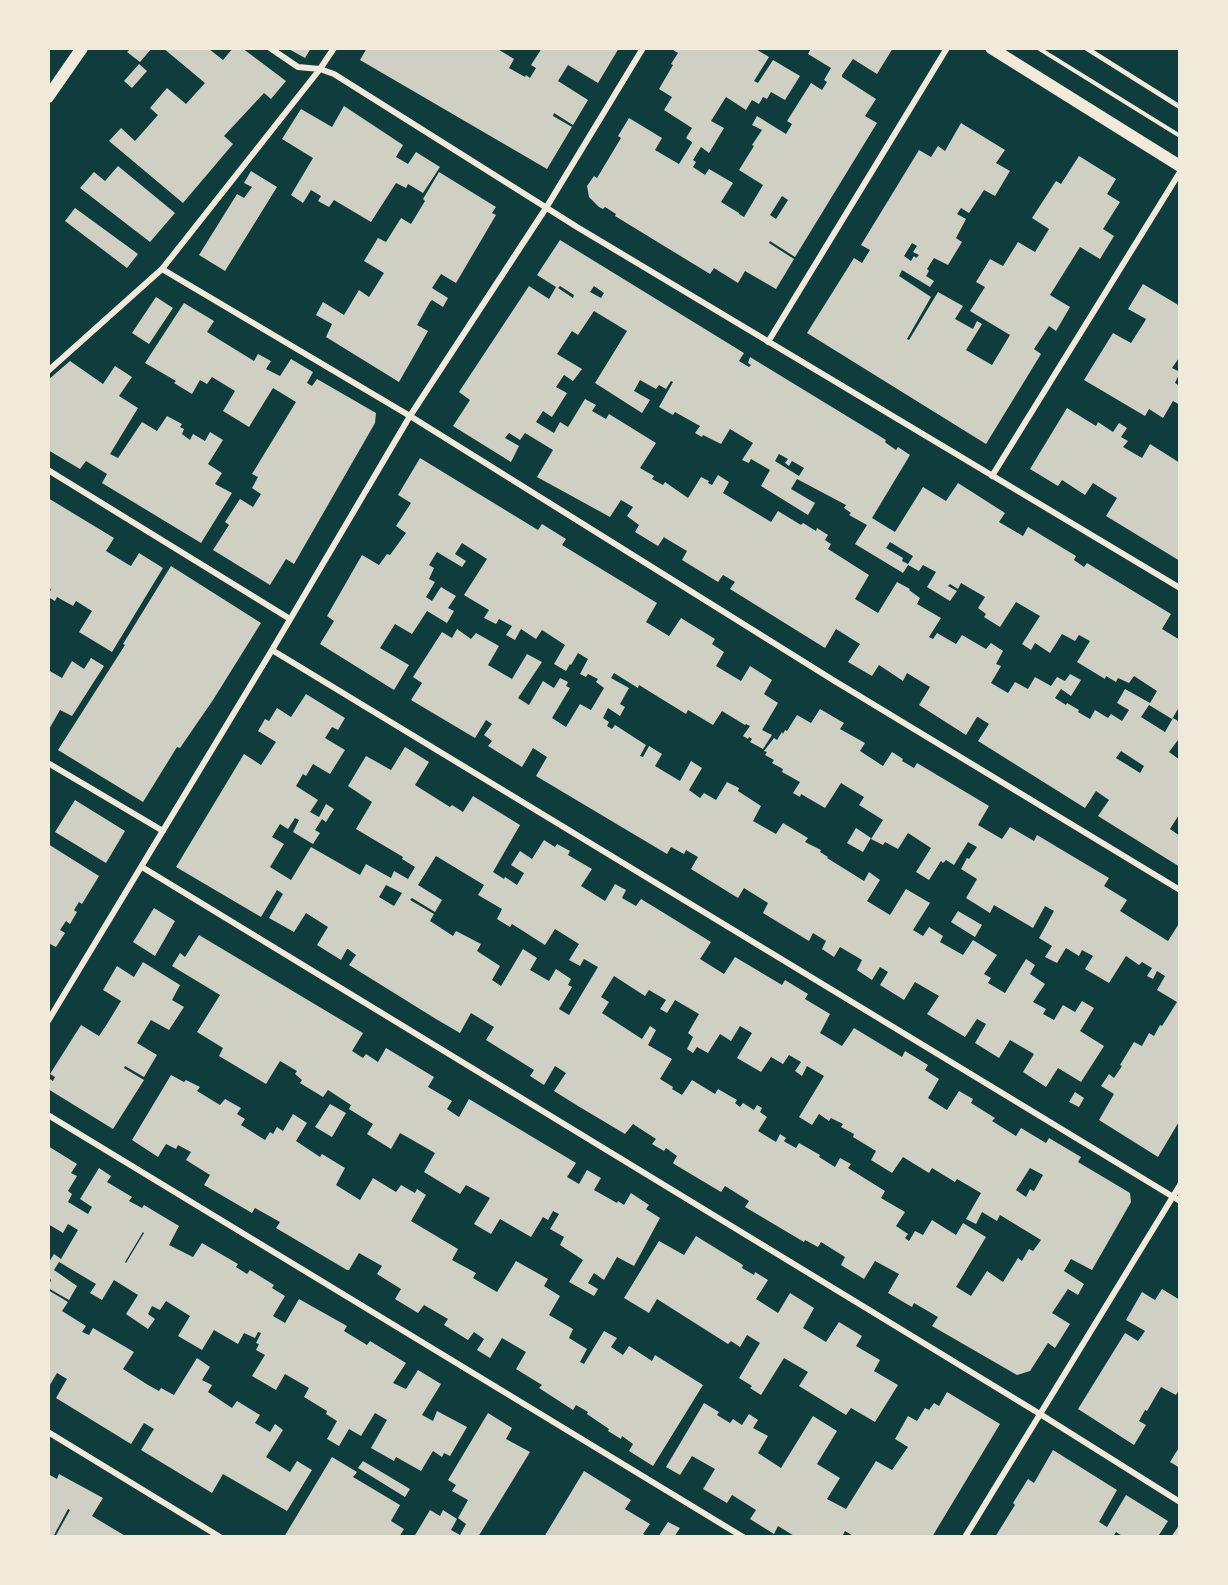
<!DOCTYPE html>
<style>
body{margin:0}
#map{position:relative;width:1228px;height:1585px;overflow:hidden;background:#0f3d3e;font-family:"DM Sans",sans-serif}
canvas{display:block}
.frame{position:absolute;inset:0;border:50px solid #f1e9da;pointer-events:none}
</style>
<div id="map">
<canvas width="1228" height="1585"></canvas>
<div class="frame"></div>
</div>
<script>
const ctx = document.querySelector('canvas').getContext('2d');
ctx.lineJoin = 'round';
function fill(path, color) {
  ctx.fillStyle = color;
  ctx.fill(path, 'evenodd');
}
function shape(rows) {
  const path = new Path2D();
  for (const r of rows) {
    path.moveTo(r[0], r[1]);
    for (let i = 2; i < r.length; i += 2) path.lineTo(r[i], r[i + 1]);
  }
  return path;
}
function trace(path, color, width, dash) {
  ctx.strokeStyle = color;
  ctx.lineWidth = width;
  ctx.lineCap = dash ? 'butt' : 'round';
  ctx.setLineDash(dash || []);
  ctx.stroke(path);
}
const building = shape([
 [131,48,152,48,140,62,127,52],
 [163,48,210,48,209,49,223,60,233,48,242,48,286,81,271,99,264,93,224,136,233,144,183,203,109,141,121,128,135,141,158,115,150,108,167,88,186,104,205,83],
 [287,48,311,48,305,58],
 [367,48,496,48,514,59,509,68,525,77,526,75,530,78,536,68,531,65,542,48,619,48,598,83,568,65,558,81,588,100,573,125,554,113,553,116,572,127,547,169,360,60],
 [670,48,754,48,769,57,754,81,758,83,773,60,800,76,785,100,771,92,767,99,763,97,759,104,752,100,746,110,726,97,711,121,724,128,709,153,701,147,693,160,696,162,693,167,705,175,709,169,733,183,721,202,739,213,739,214,744,217,763,185,739,170,754,146,752,145,762,130,752,125,757,116,786,134,792,124,787,121,811,83,822,90,827,82,824,80,831,68,808,54,811,48,893,48,877,74,853,59,842,75,842,77,876,99,865,116,877,123,795,257,770,241,769,243,794,259,776,289,745,271,738,283,714,268,710,274,615,216,616,214,605,207,603,209,599,207,589,197,587,186,594,176,597,178,621,138,618,136,629,118,662,138,655,150,679,164,692,143,692,142,686,138,692,128,664,110,672,97,659,89,673,65,671,64,678,53],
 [782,196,788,200,776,219,770,215],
 [139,64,147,71,132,88,124,81],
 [344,106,403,145,396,157,408,164,416,152,440,167,423,193,408,184,406,188,396,183,371,222,334,200,329,207,318,201,321,196,311,190,303,203,291,195,313,158,282,139,301,109,332,127],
 [961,123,1005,150,996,163,1010,171,995,196,984,190,969,213,961,208,957,214,966,219,956,238,962,242,948,265,934,258,927,269,929,271,926,276,934,281,930,287,902,270,899,276,931,297,907,339,909,340,938,292,963,306,955,319,973,329,977,321,982,324,966,350,992,365,1010,335,970,311,985,287,976,282,990,259,1003,266,1018,242,1035,252,1049,229,1032,218,1056,181,1061,184,1079,156,1116,179,1107,194,1120,202,1103,229,1114,236,1100,259,1080,247,1050,295,1070,307,1056,331,1049,326,1034,349,1041,354,986,444,807,333,854,258,862,263,870,250,861,245,919,150,931,157,938,146,945,151],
 [912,243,917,246,913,252,919,255,916,258,914,256,911,261,904,256],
 [118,166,175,213,150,242,80,188,94,172,105,181],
 [251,171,277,187,225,271,199,255,237,194,244,198,252,187,244,183],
 [439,172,496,207,492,213,496,215,456,283,441,274,432,288,448,298,443,307,432,300,430,302,417,325,428,331,399,382,326,337,332,324,316,315,323,302,344,315,359,290,369,297,384,273,364,261,378,238,386,242,401,218,411,224,425,201,423,199],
 [75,208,138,254,127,268,65,221],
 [560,240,744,353,739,361,749,367,751,365,748,363,750,357,886,440,885,442,886,443,896,450,898,447,910,455,872,518,895,532,923,487,946,501,958,483,1005,513,999,522,1023,536,1028,527,1076,556,1074,560,1084,567,1087,563,1171,614,1162,629,1180,640,1180,711,1178,709,1172,719,1149,705,1141,717,1165,732,1173,718,1180,722,1180,742,1178,740,1169,752,1180,760,1180,813,1170,829,1180,836,1180,867,1098,816,1109,800,1096,791,1085,808,978,741,989,724,978,717,977,717,966,735,919,705,930,687,907,673,903,681,879,665,872,676,848,662,860,644,836,629,825,648,730,589,735,582,723,575,718,582,682,560,687,551,665,538,664,537,658,546,635,532,639,525,627,516,633,507,621,500,610,517,537,477,553,450,525,433,520,440,509,433,505,438,519,446,511,462,453,426,470,400,459,392,529,286,549,299,556,287,537,275],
 [560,286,574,295,573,298,558,288],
 [594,286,604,293,601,298,590,292],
 [594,311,627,331,595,383,642,413,650,400,634,391,640,380,656,389,659,385,666,389,671,381,673,382,659,407,673,415,675,412,700,426,695,433,702,437,703,435,721,444,730,429,753,443,742,460,749,463,751,459,770,470,761,486,808,515,815,503,791,489,797,479,846,505,844,508,851,513,849,515,867,525,855,544,903,573,908,565,919,571,923,565,936,572,927,587,950,601,957,591,948,586,950,584,958,589,961,583,985,597,978,608,986,614,984,617,1000,627,1016,602,1040,616,1022,644,1031,650,1035,643,1050,653,1062,634,1075,641,1079,635,1090,641,1077,662,1100,676,1105,679,1106,676,1116,682,1118,678,1129,683,1134,676,1157,691,1150,703,1125,689,1117,703,1129,710,1122,721,1111,714,1108,718,1095,710,1090,719,1078,712,1079,710,1067,703,1066,705,1055,698,1061,689,1071,696,1081,680,1070,674,1065,681,1057,677,1051,686,1035,677,1028,689,1015,682,1008,693,991,683,1001,666,996,664,1003,651,991,643,986,649,962,635,956,644,937,633,933,639,929,637,941,618,917,604,920,598,909,590,910,589,897,582,878,613,855,599,869,575,828,549,831,544,825,540,828,535,817,528,816,531,803,523,801,525,778,511,771,522,723,493,729,482,718,475,712,485,708,483,709,481,701,477,688,498,665,482,663,485,652,479,654,476,640,468,656,443,609,414,606,419,592,411,596,405,585,399,568,427,560,422,554,433,536,422,543,411,552,417,567,393,556,387,564,375,573,381,582,369,557,354,572,331,578,335],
 [779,454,788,459,785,463,789,466,792,461,804,468,799,476,775,461],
 [890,542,913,556,908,564,902,561,903,558,886,548],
 [1121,751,1144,766,1140,773,1116,758],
 [1143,284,1180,306,1180,358,1179,358,1172,368,1180,372,1175,383,1180,386,1180,405,1173,401,1163,418,1149,409,1145,416,1084,380,1113,333,1131,343,1145,321,1146,319,1128,309],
 [156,297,173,308,149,344,132,333],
 [184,303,214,321,207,332,254,361,258,354,271,361,266,369,280,376,291,359,313,372,307,383,312,386,317,379,376,413,375,423,294,564,286,559,270,585,213,550,229,525,225,522,240,499,253,507,261,494,252,488,258,477,252,474,296,402,273,388,249,427,223,411,235,391,212,377,207,384,200,380,192,394,174,383,176,381,145,363],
 [70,361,103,384,115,366,132,377,119,396,138,408,110,454,118,458,142,422,157,431,167,416,182,424,180,427,184,429,182,434,190,440,193,434,205,441,210,432,223,440,208,464,222,473,215,484,232,493,201,543,102,483,107,474,86,461,80,469,48,450,48,380],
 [1067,408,1096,426,1098,422,1113,432,1119,423,1127,428,1121,437,1128,441,1123,447,1142,458,1150,444,1180,463,1180,561,1106,516,1117,498,1093,483,1085,495,1062,480,1058,486,1030,469],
 [420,458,538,530,542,524,566,539,562,545,657,603,646,622,669,636,681,618,715,639,712,644,724,652,716,666,741,681,750,666,772,680,764,694,778,703,762,730,772,735,763,749,750,742,752,739,749,737,748,739,743,736,750,726,746,724,745,725,722,711,713,725,688,710,686,714,639,685,638,688,614,673,611,678,629,688,620,704,625,707,620,716,608,708,603,718,609,722,607,726,612,729,615,725,646,745,640,756,643,757,649,746,662,754,655,766,680,781,691,761,702,768,689,790,700,798,704,793,716,800,727,782,739,788,738,791,761,806,753,821,776,834,783,823,808,838,805,842,821,850,820,852,828,857,827,858,864,881,869,872,880,880,867,901,890,915,906,889,930,903,913,930,923,936,929,927,943,936,940,942,963,955,973,940,997,955,984,974,991,978,988,983,1005,993,1026,959,1035,965,1030,974,1045,984,1033,1002,1046,1009,1043,1014,1054,1020,1063,1005,1075,1012,1082,1001,1094,1008,1080,1031,1104,1046,1081,1082,1058,1068,1046,1087,1023,1072,1034,1054,1010,1040,999,1058,975,1043,986,1024,977,1019,965,1037,927,1014,939,996,915,982,904,1000,880,985,888,972,880,967,872,980,857,970,862,960,840,947,834,957,822,949,826,941,813,933,809,941,763,913,768,903,744,888,738,898,691,869,698,857,686,850,684,854,671,847,667,854,536,776,547,757,533,748,522,767,488,746,492,741,484,735,492,724,486,720,475,738,411,700,422,683,413,677,442,632,452,638,457,629,471,639,476,633,499,646,488,665,512,679,527,654,542,662,518,698,529,705,543,681,554,688,560,678,568,682,566,686,570,688,552,718,566,727,580,704,591,710,604,688,596,682,598,679,588,674,586,677,580,674,588,659,578,653,571,665,570,664,566,671,554,664,565,645,542,630,536,639,521,629,515,640,506,635,512,626,499,619,496,624,484,618,489,610,464,595,487,559,462,543,455,554,466,561,462,567,437,552,429,565,434,568,429,579,435,582,426,597,432,601,441,587,456,596,448,608,454,611,447,623,427,611,412,634,395,624,380,648,409,665,394,690,320,644,334,621,327,616,362,555,379,565,387,554,390,555,406,533,396,526,411,503,398,495],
 [48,498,114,538,106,551,129,565,131,566,139,553,163,568,112,652,79,632,92,611,76,601,73,606,57,597,55,601,48,597,51,589,48,588],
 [171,566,261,623,213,700,180,748,177,747,143,802,58,750,125,645,123,644],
 [91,658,104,666,72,716,60,710,48,731,48,670,62,678,72,661,84,669],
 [306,694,345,718,338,730,332,727,325,738,345,750,330,774,313,764,306,776,303,774,296,786,318,800,310,812,319,817,326,804,334,809,326,822,322,819,315,830,320,833,313,844,293,832,299,820,295,818,288,829,280,824,272,837,284,844,270,867,291,880,311,847,360,875,366,864,391,878,394,871,408,879,415,867,402,859,403,857,356,829,372,802,348,786,366,756,391,770,405,747,429,762,415,785,450,807,452,805,463,812,473,796,520,825,493,872,504,879,505,877,517,885,524,873,511,865,520,851,532,859,544,840,555,847,557,844,570,851,568,855,592,869,581,886,605,901,615,884,626,890,622,898,636,906,641,899,664,913,711,942,700,959,724,974,735,957,782,985,785,980,808,994,805,999,830,1014,820,1033,842,1046,854,1028,902,1057,905,1051,928,1065,925,1070,939,1079,928,1098,947,1110,959,1091,973,1099,971,1103,995,1118,992,1121,1016,1136,1021,1128,1046,1143,1049,1138,1081,1157,1078,1162,1130,1193,1131,1202,1092,1270,1071,1259,1064,1271,1084,1284,1078,1295,1068,1289,1052,1313,1070,1324,1055,1348,1048,1343,1030,1371,1017,1375,932,1326,938,1317,914,1303,912,1307,888,1293,899,1274,875,1261,864,1279,841,1265,845,1257,821,1242,818,1247,805,1240,804,1242,745,1207,749,1201,725,1186,721,1192,674,1164,673,1163,677,1156,666,1148,664,1151,652,1144,656,1139,633,1124,625,1134,578,1106,554,1091,566,1073,555,1066,544,1085,530,1076,534,1070,486,1040,494,1027,471,1013,460,1033,436,1019,349,965,356,955,348,949,347,949,341,960,317,945,328,927,306,913,294,932,269,918,283,894,277,890,261,917,176,867,244,754,261,765,276,742,258,731,265,719,269,721,277,708,291,717],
 [436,856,484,885,478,895,502,909,497,919,510,927,512,924,545,945,555,929,579,944,569,960,580,966,584,959,598,967,569,1015,559,1009,572,987,568,985,571,979,556,969,549,981,530,970,537,958,523,949,501,986,492,980,500,966,477,951,481,944,456,931,453,936,430,921,434,914,410,900,412,898,435,912,442,900,418,885],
 [386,885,402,893,394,906,379,897],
 [614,976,645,996,649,990,666,1000,660,1009,667,1013,675,1000,699,1014,688,1033,693,1037,687,1049,693,1053,697,1047,708,1053,720,1034,731,1041,740,1026,752,1033,737,1058,761,1072,771,1057,783,1064,789,1055,801,1062,795,1071,802,1076,807,1066,824,1076,799,1117,812,1125,819,1114,829,1121,831,1118,843,1124,841,1127,854,1134,853,1137,876,1151,871,1160,892,1173,903,1157,929,1173,932,1168,955,1182,957,1179,981,1193,966,1219,976,1224,982,1212,997,1221,1000,1215,1041,1240,1033,1251,1029,1249,1022,1261,1018,1258,1003,1282,987,1271,971,1296,958,1288,956,1287,986,1237,963,1223,956,1235,932,1220,923,1235,915,1231,909,1241,905,1238,908,1234,896,1226,905,1212,881,1198,885,1191,848,1168,851,1164,840,1158,835,1167,819,1157,820,1155,799,1143,796,1148,785,1142,784,1141,786,1138,780,1134,776,1142,758,1131,767,1117,760,1112,762,1108,757,1105,754,1110,743,1103,740,1107,735,1103,737,1100,718,1089,715,1094,692,1080,682,1095,672,1089,673,1087,660,1079,672,1059,648,1045,656,1030,650,1026,642,1039,602,1013,609,1002,601,997],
 [1030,1168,1043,1175,1034,1191,1030,1189,1026,1197,1016,1190],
 [820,709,844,723,840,729,865,743,860,751,883,766,892,752,903,759,902,761,914,768,917,763,989,806,978,825,1002,839,1010,827,1034,841,1037,835,1109,878,1104,886,1127,900,1120,911,1168,941,1180,922,1180,1049,1179,1051,1180,1052,1180,1120,1158,1157,1099,1120,1114,1094,1101,1086,1109,1074,1114,1078,1122,1066,1120,1065,1134,1042,1142,1046,1149,1033,1154,1036,1160,1025,1162,1026,1177,1002,1157,990,1165,976,1157,971,1153,979,1147,976,1152,968,1142,962,1139,965,1126,956,1109,983,1085,969,1093,956,1082,950,1079,956,1066,948,1057,963,1045,957,1052,946,1039,938,1054,911,1045,906,1033,928,994,905,990,913,966,898,977,879,961,869,967,858,969,859,977,847,968,842,954,865,946,860,943,863,941,861,929,880,916,872,931,848,908,833,898,849,885,842,883,845,871,839,883,820,859,805,864,797,841,783,825,808,801,794,800,797,793,793,800,782,782,772,783,769,772,763,774,760,765,755,767,752,764,751,774,738,777,740,782,732,783,734,785,730,787,731,797,715,811,723],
 [75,800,125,831,106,863,55,832],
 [856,828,871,838,863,852,847,843],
 [48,844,99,876,82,904,79,902,74,910,77,912,70,924,66,921,60,930,65,933,56,947,48,943],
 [154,908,175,921,155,956,133,942],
 [958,911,982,925,975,937,951,922],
 [199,935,363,1033,352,1051,363,1058,366,1054,378,1062,386,1048,434,1077,428,1087,452,1101,447,1109,459,1117,469,1099,576,1163,567,1177,579,1184,587,1170,601,1178,594,1190,617,1203,618,1201,624,1205,631,1193,649,1205,646,1209,660,1218,634,1266,617,1257,604,1280,594,1273,588,1283,598,1289,594,1296,569,1282,583,1260,560,1245,564,1237,550,1229,559,1214,553,1211,548,1220,543,1217,531,1237,500,1219,491,1234,474,1224,490,1198,466,1185,460,1194,424,1172,435,1153,400,1133,391,1149,367,1134,373,1124,349,1109,351,1105,328,1090,323,1097,300,1083,302,1080,295,1074,297,1071,280,1061,266,1084,219,1056,223,1048,197,1032,220,995,172,966,180,953,185,957],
 [143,962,180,985,172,1000,184,1007,169,1030,151,1020,137,1043,157,1055,144,1077,125,1066,124,1068,144,1080,113,1129,48,1089,48,1078,53,1081,55,1077,50,1074,81,1025,99,1036,107,1024,121,1001,103,990,117,966,134,977],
 [171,1075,184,1082,186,1080,200,1087,197,1091,220,1105,225,1099,241,1108,237,1114,245,1119,241,1125,265,1140,270,1132,273,1134,277,1127,283,1131,293,1114,307,1123,296,1141,320,1157,322,1154,345,1168,336,1185,360,1200,373,1178,396,1192,401,1185,415,1193,417,1189,426,1195,411,1221,458,1249,452,1260,476,1273,473,1278,497,1292,516,1261,548,1279,544,1286,560,1296,549,1315,573,1329,569,1338,587,1349,580,1362,584,1364,604,1331,617,1338,611,1347,623,1355,629,1346,652,1361,655,1355,703,1385,653,1466,629,1451,633,1444,622,1436,621,1439,608,1431,609,1429,587,1414,588,1412,576,1405,573,1410,539,1388,542,1385,516,1369,526,1352,502,1338,490,1358,477,1350,484,1339,474,1332,468,1340,444,1325,448,1319,424,1305,418,1313,395,1299,401,1289,377,1274,382,1266,359,1253,349,1270,347,1270,276,1228,280,1222,255,1208,252,1213,204,1185,210,1175,186,1160,191,1152,178,1145,176,1149,166,1144,158,1157,132,1140],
 [1075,1092,1084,1098,1079,1107,1069,1102],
 [330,1104,346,1113,332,1137,315,1127],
 [48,1146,77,1164,71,1173,77,1176,68,1191,72,1194,68,1202,88,1214,92,1207,80,1199,99,1168,111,1176,107,1182,132,1197,129,1201,142,1208,144,1205,179,1226,169,1245,193,1257,202,1243,238,1264,236,1267,247,1274,250,1270,274,1285,272,1288,285,1296,273,1316,285,1323,299,1299,347,1326,344,1331,367,1345,370,1341,406,1363,393,1383,406,1389,418,1370,441,1384,422,1415,433,1421,437,1411,467,1427,450,1456,444,1453,442,1457,433,1451,421,1471,396,1457,394,1461,371,1448,387,1420,375,1413,361,1436,349,1429,339,1446,327,1439,337,1421,326,1414,327,1411,304,1397,309,1388,285,1374,276,1390,252,1376,265,1355,256,1350,259,1344,256,1343,261,1333,258,1332,255,1338,244,1333,238,1344,214,1330,202,1350,178,1336,190,1316,166,1301,160,1310,152,1306,148,1314,155,1319,148,1329,126,1314,138,1295,114,1280,102,1300,90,1293,96,1284,59,1262,54,1270,77,1286,69,1300,48,1288,51,1280,48,1277,48,1261,49,1262,54,1254,61,1259,78,1230,68,1224,63,1233,48,1224],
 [143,1232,144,1233,126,1263,125,1262],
 [696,1236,743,1265,742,1268,754,1275,755,1272,768,1280,756,1299,778,1313,790,1293,814,1308,803,1328,826,1342,839,1322,862,1336,856,1346,880,1360,874,1371,898,1385,875,1422,851,1408,846,1415,799,1386,808,1372,784,1358,761,1395,750,1388,752,1386,739,1378,760,1343,747,1335,740,1347,731,1341,728,1344,657,1299,649,1313,624,1298,659,1241,684,1255],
 [1162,1289,1180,1300,1180,1388,1176,1395,1161,1387,1147,1411,1145,1410,1139,1421,1146,1425,1134,1445,1078,1409,1125,1333,1138,1341,1145,1331,1126,1320,1142,1292,1155,1300],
 [48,1290,68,1302,62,1311,86,1326,82,1332,89,1335,93,1328,134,1352,123,1369,148,1385,159,1391,161,1388,174,1395,197,1358,210,1367,202,1380,212,1385,208,1392,232,1408,237,1401,260,1415,255,1423,270,1432,275,1424,283,1430,266,1457,290,1472,297,1461,312,1470,287,1511,223,1474,212,1493,141,1450,154,1429,144,1423,131,1444,56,1398,67,1379,57,1373,48,1388],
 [947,1392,1000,1424,932,1537,855,1537,845,1531,842,1537,796,1537,778,1526,774,1534,750,1519,756,1510,732,1495,727,1503,703,1489,715,1469,692,1456,680,1475,666,1467,704,1403,719,1412,717,1415,730,1423,733,1419,742,1425,749,1414,758,1420,753,1428,768,1436,758,1453,781,1468,813,1416,837,1431,817,1464,840,1478,827,1499,846,1509,876,1461,892,1470,908,1447,895,1439,908,1416,917,1421,925,1408,929,1410,934,1403,939,1406],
 [488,1413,512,1428,506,1439,530,1452,478,1537,414,1537,430,1510,440,1516,443,1510,457,1519,451,1530,460,1535,466,1524,458,1518,468,1500,452,1491,456,1485,448,1480],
 [1180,1446,1180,1468,1170,1462],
 [1053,1450,1117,1490,1099,1522,1107,1527,1126,1495,1168,1521,1159,1535,1161,1537,1124,1537,1116,1532,1113,1537,995,1537,1015,1505,1013,1503,1028,1479,1034,1483],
 [332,1457,357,1472,353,1477,400,1505,391,1521,404,1529,399,1537,284,1537],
 [363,1461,410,1489,405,1497,358,1468],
 [584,1471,631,1500,625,1509,650,1524,643,1534,649,1537,544,1537],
 [48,1474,57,1479,59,1474,103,1498,92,1516,127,1537,55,1537,70,1510,68,1509,53,1537,48,1537],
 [668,1522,680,1528,674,1537,658,1537],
 [1178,1527,1180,1528,1180,1537,1171,1537]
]);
const path = shape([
 [1038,48,1180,136]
]);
const pedestrian = shape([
 [1086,48,1180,107]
]);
const minor = shape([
 [270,48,298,67,320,69,334,74,577,227,1180,588],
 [162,269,410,416,833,680,1180,890],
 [768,342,947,48],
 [48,371,162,269,320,69,334,48],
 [48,470,290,619],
 [992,476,1180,172],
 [272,650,1180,1201],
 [48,763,163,831],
 [142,867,1040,1414,1180,1502],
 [48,1021,272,650,410,416,546,208,643,48],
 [48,1115,743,1537],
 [48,1432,220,1537],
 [965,1537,1180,1185]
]);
const secondary = shape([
 [991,48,1180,166],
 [48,97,82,48]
]);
fill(building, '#cfcfc3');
trace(path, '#f1e9da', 4);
trace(pedestrian, '#f1e9da', 5);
trace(minor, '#f1e9da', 6);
trace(secondary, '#f1e9da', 12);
</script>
